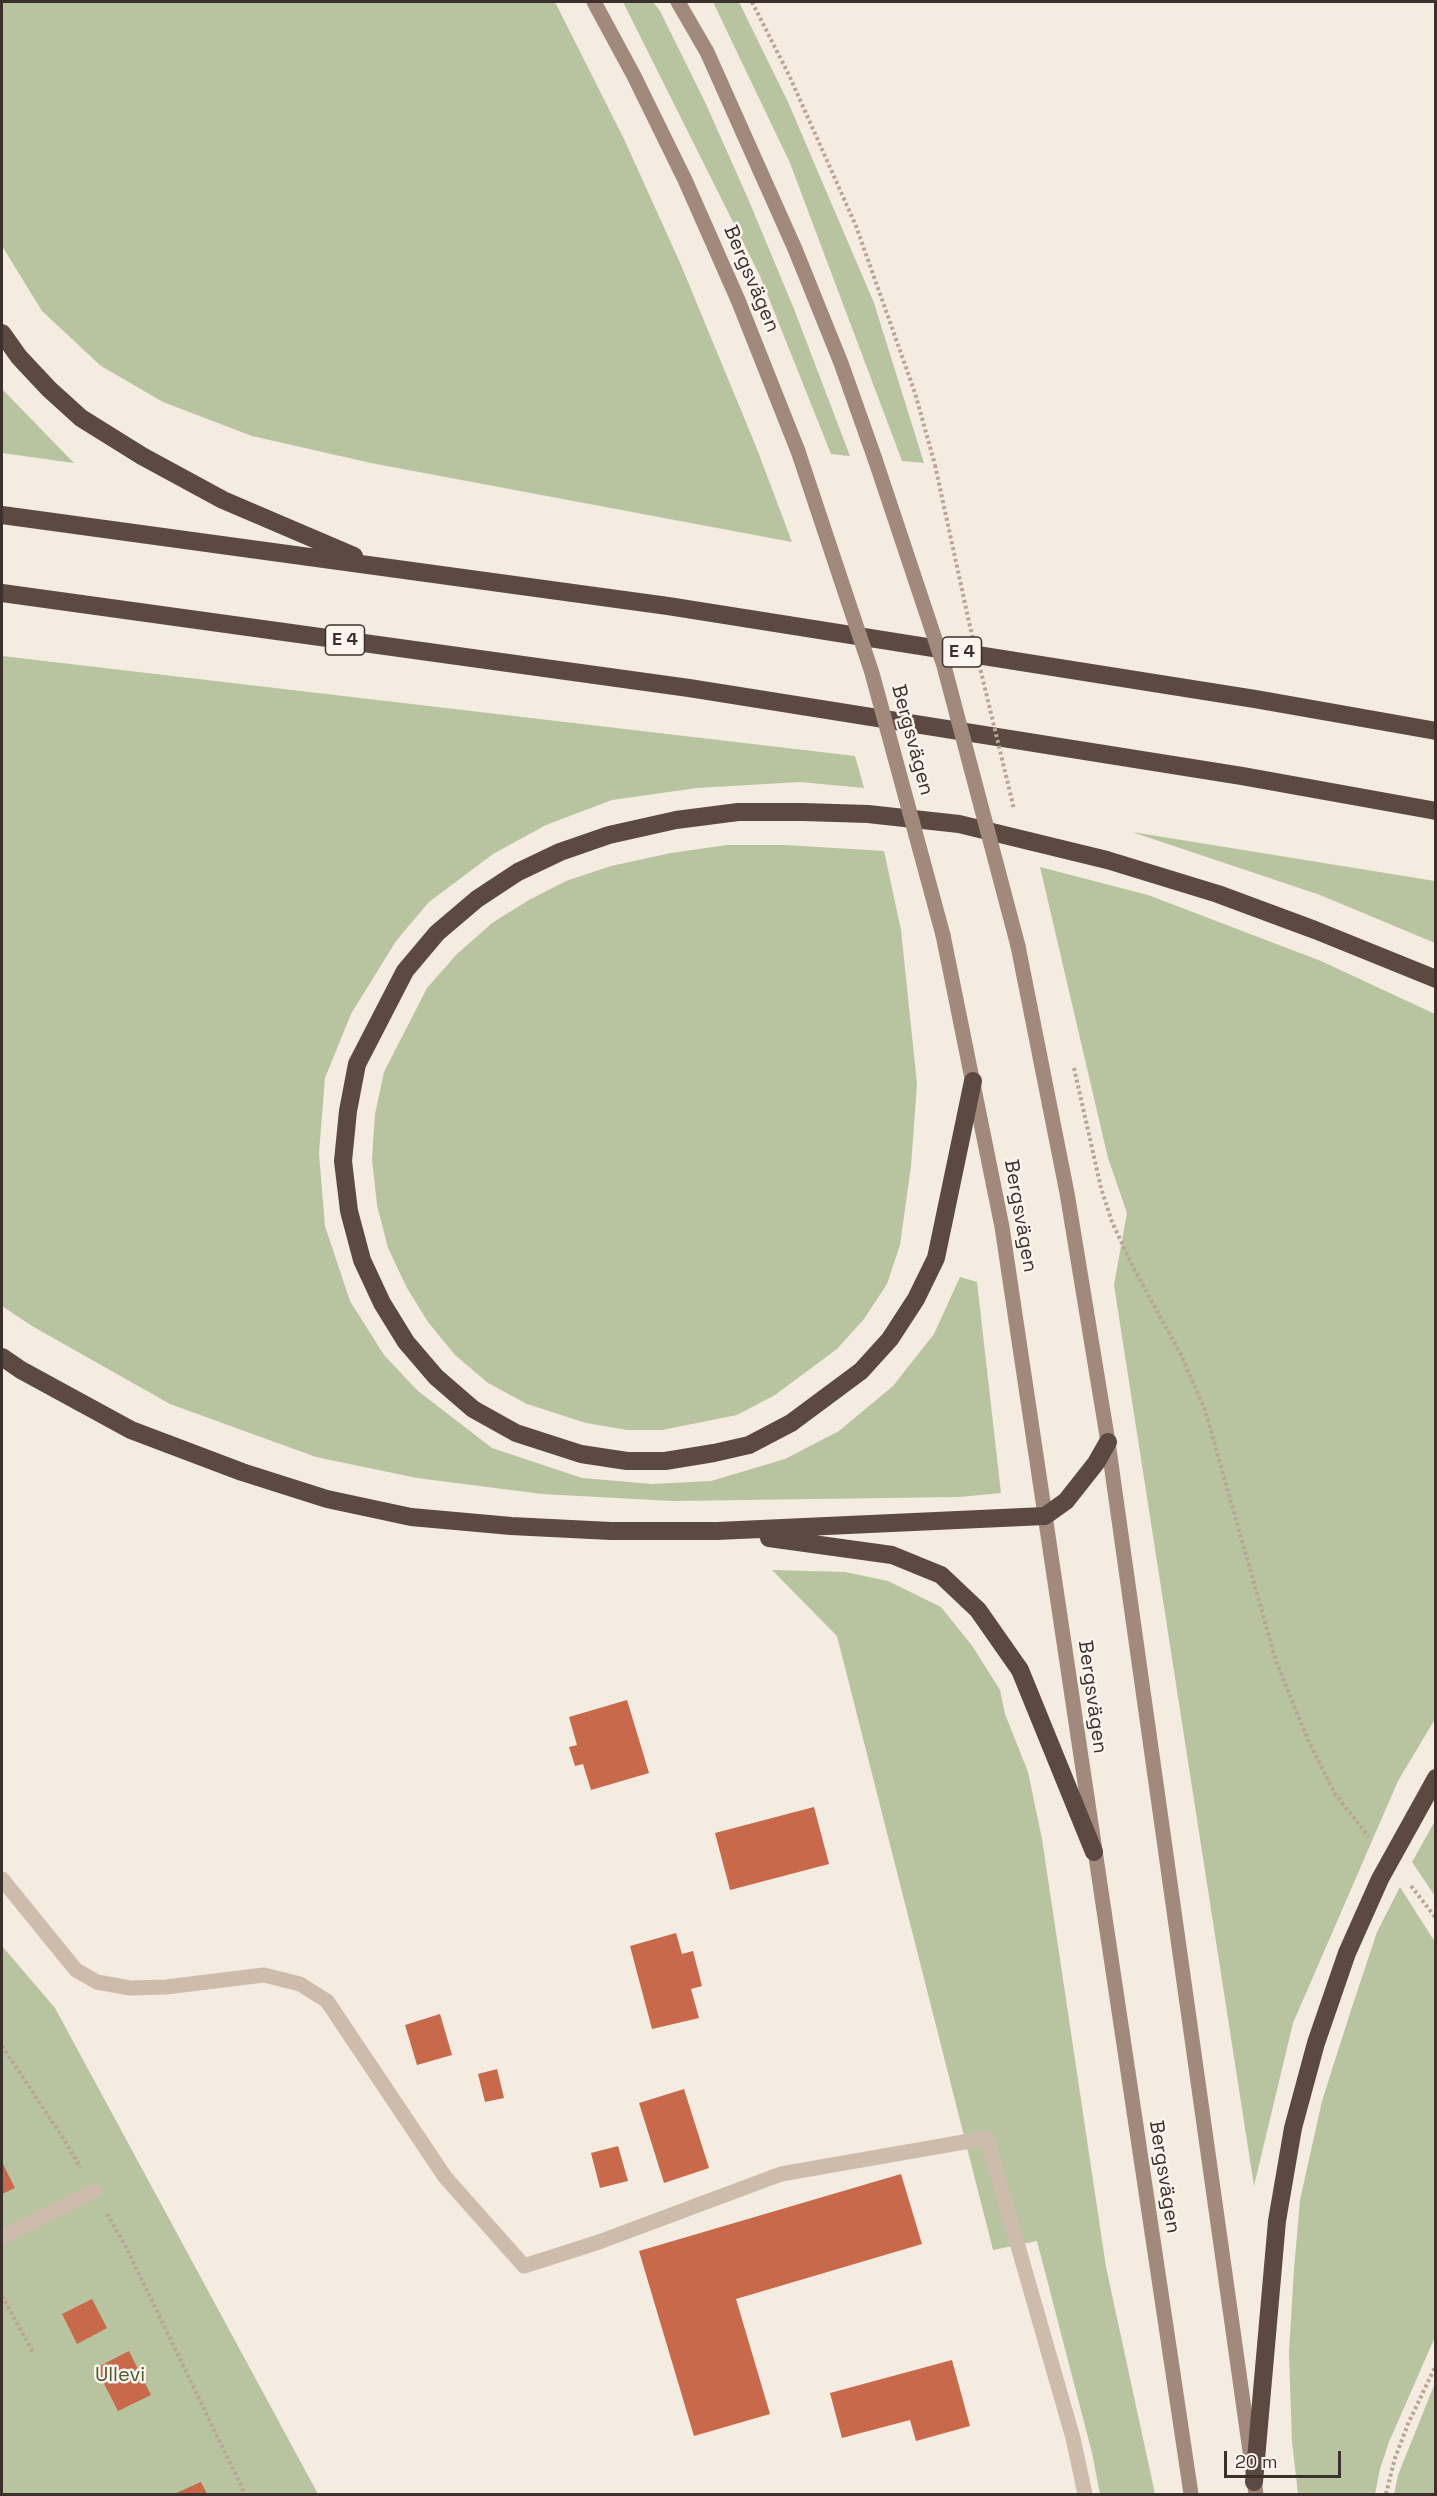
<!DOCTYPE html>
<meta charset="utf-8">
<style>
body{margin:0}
#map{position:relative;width:1437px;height:2496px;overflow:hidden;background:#f4ebe1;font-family:"Space Grotesk",sans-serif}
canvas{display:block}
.frame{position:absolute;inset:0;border:3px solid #3b302b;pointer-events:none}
.scale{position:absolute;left:1224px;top:2451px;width:117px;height:27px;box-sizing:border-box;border:3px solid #3b302b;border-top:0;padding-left:8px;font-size:18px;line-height:21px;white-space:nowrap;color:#3b302b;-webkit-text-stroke:4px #fbf5ee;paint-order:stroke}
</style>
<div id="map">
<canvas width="1437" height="2496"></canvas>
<div class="frame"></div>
<div class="scale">20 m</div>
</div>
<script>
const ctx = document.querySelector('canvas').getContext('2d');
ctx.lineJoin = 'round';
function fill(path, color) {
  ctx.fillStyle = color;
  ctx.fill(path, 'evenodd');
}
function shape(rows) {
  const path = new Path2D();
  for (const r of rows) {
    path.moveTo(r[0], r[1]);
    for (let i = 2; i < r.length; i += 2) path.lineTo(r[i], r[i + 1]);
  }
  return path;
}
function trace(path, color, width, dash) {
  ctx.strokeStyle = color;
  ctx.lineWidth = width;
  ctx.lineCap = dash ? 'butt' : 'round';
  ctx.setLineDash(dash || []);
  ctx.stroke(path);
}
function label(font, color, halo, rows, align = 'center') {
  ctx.font = font + ' "Space Grotesk",sans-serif';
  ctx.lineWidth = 5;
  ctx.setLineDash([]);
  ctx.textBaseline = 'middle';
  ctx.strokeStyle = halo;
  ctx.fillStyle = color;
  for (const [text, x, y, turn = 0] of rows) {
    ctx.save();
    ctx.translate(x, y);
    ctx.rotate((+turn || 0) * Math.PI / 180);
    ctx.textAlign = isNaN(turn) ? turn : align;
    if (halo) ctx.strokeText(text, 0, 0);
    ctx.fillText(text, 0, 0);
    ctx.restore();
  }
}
const green = shape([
 [2,2,555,2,624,139,681,265,757,449,792,542,371,463,252,436,163,402,101,366,42,311,2,246],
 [623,2,653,2,660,11,705,102,749,201,794,309,850,456,831,454,760,276],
 [713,2,739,2,788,102,874,303,924,463,902,461,790,163],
 [2,389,74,463,2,453],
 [2,656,855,756,864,788,800,782,697,788,612,800,546,825,493,854,429,902,396,941,351,1014,325,1078,319,1153,325,1226,350,1301,384,1355,418,1391,492,1448,582,1478,652,1484,711,1481,785,1459,839,1431,893,1386,934,1334,960,1277,977,1282,1001,1493,959,1497,673,1501,542,1494,417,1478,316,1457,170,1404,32,1326,2,1306],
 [1132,832,1435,881,1435,943,1320,895],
 [727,845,785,845,884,851,901,930,917,1084,911,1166,900,1245,887,1284,864,1319,837,1349,775,1395,737,1415,662,1430,627,1430,586,1423,527,1404,488,1383,455,1355,428,1322,407,1288,388,1248,377,1205,372,1159,375,1114,384,1072,427,988,456,955,492,923,529,900,566,881,611,866,671,853],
 [1040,867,1148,895,1321,961,1435,1014,1435,1719,1398,1781,1293,2023,1254,2186,1114,1285,1127,1213,1108,1158],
 [772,1570,845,1572,888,1581,941,1607,973,1647,1000,1690,1005,1714,1028,1772,1042,1839,1106,2267,1155,2494,1100,2494,1092,2453,1037,2241,993,2250,837,1636],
 [1435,1821,1436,1896,1435,1896,1412,1862],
 [1400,1887,1435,1942,1435,2337,1389,2442,1380,2469,1375,2494,1298,2494,1292,2442,1289,2353,1294,2269,1300,2200,1322,2101,1351,2010,1377,1932],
 [2,1946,55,2008,318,2494,2,2494],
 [1435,2383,1435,2494,1394,2494,1398,2475]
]);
const building = shape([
 [627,1700,649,1773,591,1790,583,1764,575,1766,569,1747,577,1745,569,1717],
 [814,1807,829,1864,730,1890,715,1833],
 [676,1933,682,1954,693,1951,702,1986,691,1989,699,2018,652,2029,630,1946],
 [440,2014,452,2055,417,2065,405,2025],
 [497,2069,504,2098,485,2102,478,2074],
 [684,2089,709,2168,664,2183,639,2103],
 [618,2146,628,2181,600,2188,591,2153],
 [2,2162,15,2188,2,2194],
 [901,2174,922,2244,736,2299,770,2414,694,2436,639,2251],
 [92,2299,107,2328,77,2344,62,2314],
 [129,2351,151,2395,118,2411,96,2368],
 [952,2360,970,2426,916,2441,910,2420,842,2438,830,2393],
 [201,2482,207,2494,174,2494]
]);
const path = shape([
 [752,2,789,75,856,226,915,393,935,465],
 [1074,1068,1101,1188,1112,1222,1133,1267,1181,1355,1205,1410,1276,1661,1308,1740,1335,1794,1369,1837],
 [1411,1886,1436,1918],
 [2,2046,63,2138,81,2168],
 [107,2214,126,2247,245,2494],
 [2,2296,34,2354],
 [1386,2494,1395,2458,1408,2424,1436,2365]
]);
const lane = shape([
 [2,1879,76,1970,97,1982,130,1988,166,1987,264,1975,300,1984,327,2001,445,2177,524,2266,599,2242,781,2174,987,2138,1073,2438,1085,2494],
 [2,2237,94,2191]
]);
const secondary = shape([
 [594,2,634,76,685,180,738,300,798,451],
 [678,2,707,52,795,249,841,363,875,459],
 [943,935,1002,1227,1191,2494],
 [1018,946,1067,1193,1108,1442,1256,2494]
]);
const highway = shape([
 [2,333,19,357,49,389,81,418,142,456,223,500,354,556],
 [2,515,668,606,1255,699,1436,731],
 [2,593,689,688,1242,776,1436,811],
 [973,1081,936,1258,916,1299,890,1339,861,1371,791,1423,749,1445,714,1453,665,1461,627,1461,581,1454,516,1433,473,1409,436,1377,406,1342,382,1303,362,1260,349,1211,343,1161,348,1111,357,1064,405,971,437,933,477,899,518,872,560,852,609,835,676,820,738,812,803,812,868,814,959,824,1107,860,1218,894,1315,930,1436,979],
 [2,1357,21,1370,131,1430,242,1472,327,1499,411,1517,511,1526,611,1531,717,1531,1045,1516,1066,1501,1096,1463,1108,1442],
 [769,1538,892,1555,941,1575,978,1610,1020,1670,1094,1852],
 [1254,2482,1277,2221,1293,2128,1316,2043,1347,1953,1380,1879,1436,1778]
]);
const pathBridge = shape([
 [935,465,969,622,1014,809]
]);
const secondaryBridge = shape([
 [798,451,872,673,943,935],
 [875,459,944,666,1018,946]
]);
const shields = [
 [345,640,39],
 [962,652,39]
];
const shieldNames = [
 ["E 4",345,640],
 ["E 4",962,652]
];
const streetNames = [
 ["Bergsvägen",751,279,67],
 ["Bergsvägen",912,740,75],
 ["Bergsvägen",1020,1216,80],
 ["Bergsvägen",1092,1697,82],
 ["Bergsvägen",1164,2177,81]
];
const parkNames = [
 ["Ullevi",120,2376]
];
fill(green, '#b8c4a0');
fill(building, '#c8694b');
trace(path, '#b9a596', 4, [3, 3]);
trace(lane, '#cdbbac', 15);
trace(secondary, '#a18a7d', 15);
trace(highway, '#5c4a42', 18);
trace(pathBridge, '#b9a596', 4, [3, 3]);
trace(secondaryBridge, '#a18a7d', 15);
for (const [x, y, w] of shields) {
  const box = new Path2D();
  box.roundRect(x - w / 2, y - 15, w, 30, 4.5);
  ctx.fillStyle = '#fbf5ee';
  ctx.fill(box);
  trace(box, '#3b302b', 1.5);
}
label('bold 18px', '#3b302b', null, shieldNames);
label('20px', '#3b302b', '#fbf5ee', streetNames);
label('20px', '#4a5a2e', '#fbf5ee', parkNames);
</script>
